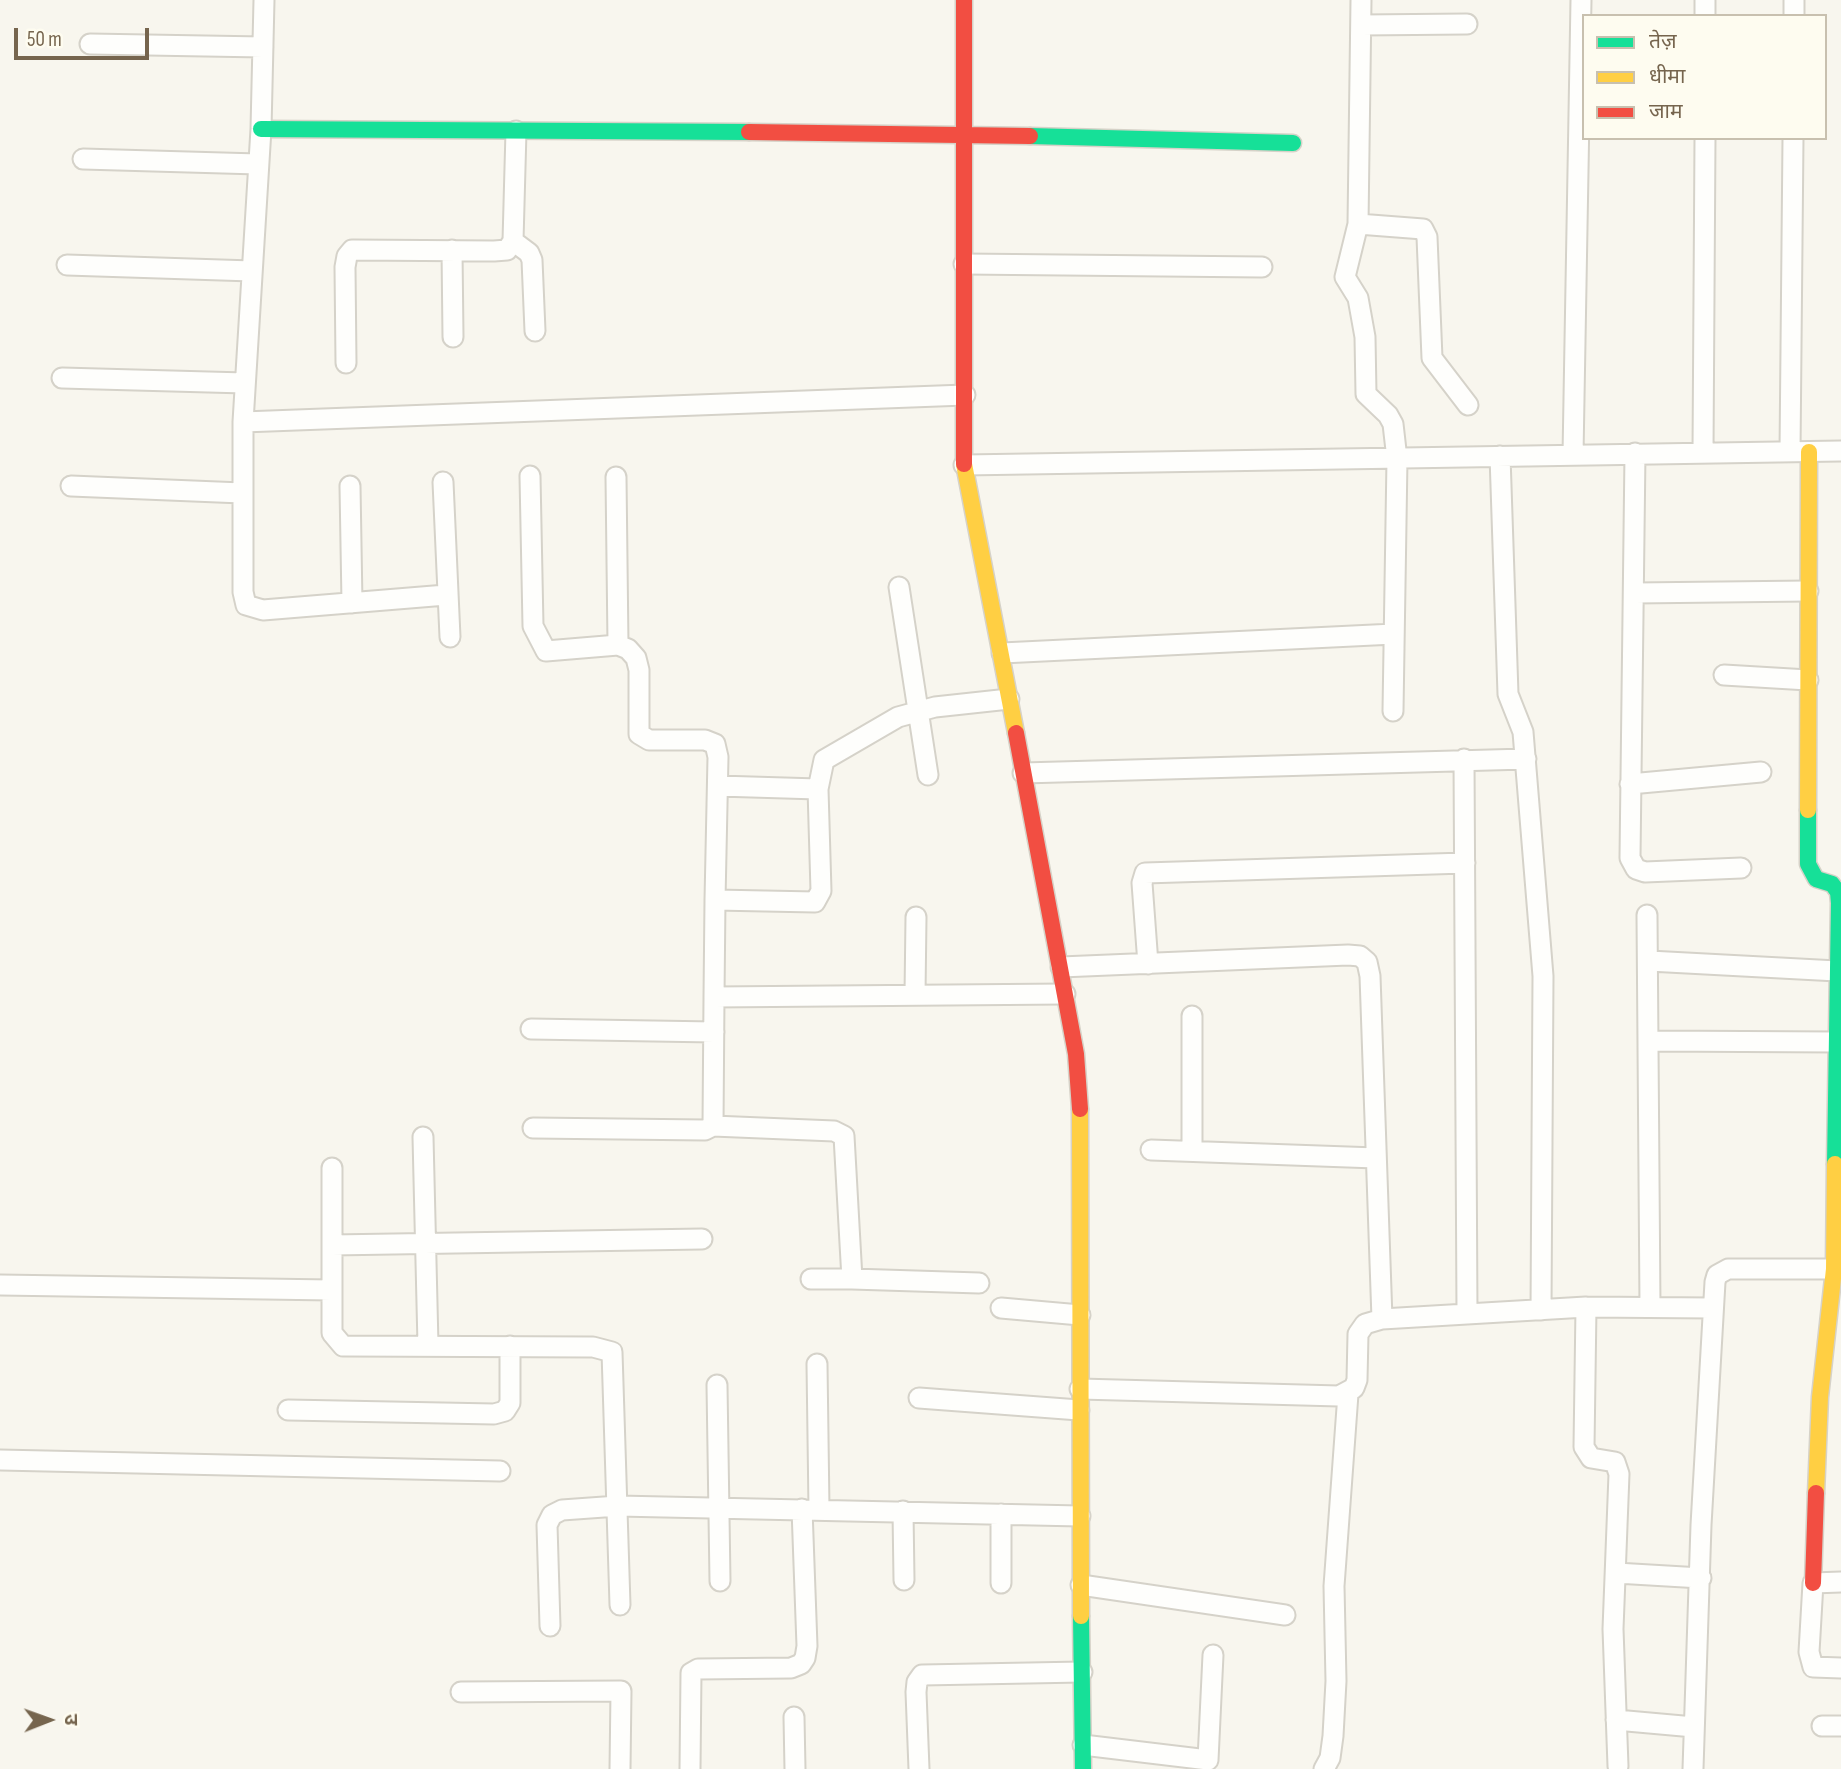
<!DOCTYPE html>
<meta charset="utf-8">
<style>
body{margin:0}
#map{position:relative;width:1841px;height:1769px;overflow:hidden;background:#f8f6ee;font-family:"Sofia Sans Condensed","Noto Sans Devanagari",sans-serif}
canvas{display:block}
.legend{position:absolute;left:1582px;top:14px;width:245px;height:126px;box-sizing:border-box;background:#fefcf0;border:2px solid #c8c0af;margin:0;padding:9px 12px;list-style:none;font-size:21px;color:#76654e}
.legend li{display:flex;align-items:center;gap:14px;height:35px}
.legend b{width:35px;border:2px solid #c8c0af}
.north{position:absolute;left:14px;top:1685px;width:70px;height:70px;-webkit-text-stroke:5px #fefcf0;paint-order:stroke;rotate:89deg;font-size:19px;font-weight:700;line-height:28px;text-align:center;color:#76654e}
.north::after{content:'';display:block;margin:auto;width:24px;height:32px;background:#76654e;clip-path:polygon(50% 0,100% 100%,50% 72%,0 100%)}
.scale{position:absolute;left:14px;top:28px;width:135px;height:32px;box-sizing:border-box;border:4px solid #76654e;border-top:0;padding-left:9px;font-size:21px;line-height:24px;white-space:nowrap;color:#76654e;-webkit-text-stroke:5px #fefcf0;paint-order:stroke}
</style>
<div id="map">
<canvas width="1841" height="1769"></canvas>
<ul class="legend">
<li><b style="height:9px;background:#16e098"></b>तेज़</li>
<li><b style="height:9px;background:#ffcf43"></b>धीमा</li>
<li><b style="height:9px;background:#f24e42"></b>जाम</li>
</ul>
<div class="north">उ</div>
<div class="scale">50 m</div>
</div>
<script>
const ctx = document.querySelector('canvas').getContext('2d');
ctx.lineJoin = 'round';
function shape(rows) {
  const path = new Path2D();
  for (const r of rows) {
    path.moveTo(r[0], r[1]);
    for (let i = 2; i < r.length; i += 2) path.lineTo(r[i], r[i + 1]);
  }
  return path;
}
function trace(path, color, width, dash) {
  ctx.strokeStyle = color;
  ctx.lineWidth = width;
  ctx.lineCap = dash ? 'butt' : 'round';
  ctx.setLineDash(dash || []);
  ctx.stroke(path);
}
const street = shape([
 [264,0,261,129,243,422,243,592,246,605,263,610,446,595],
 [1361,0,1358,224,1345,277,1358,298,1365,337,1366,394,1388,415,1393,424,1397,459,1393,711],
 [1705,16,1705,0],
 [1794,16,1794,0],
 [1361,25,1467,24],
 [90,44,263,47],
 [83,159,258,164],
 [1358,224,1423,229,1427,237,1432,358,1468,405],
 [513,241,529,253,532,260,535,331],
 [452,250,453,337],
 [964,264,1262,267],
 [67,265,252,271],
 [346,363,345,267,347,256,352,250,494,251,507,250,513,241,516,131],
 [62,378,245,383],
 [243,422,965,395],
 [1703,452,1705,138],
 [1790,452,1793,138],
 [1635,453,1630,858,1636,869,1645,872,1741,868],
 [1573,455,1581,0],
 [1500,456,1508,694,1523,732,1543,976,1541,1310],
 [964,465,1841,451],
 [530,476,533,626,546,651,618,645,628,649,636,658,639,670,639,734,649,740,705,740,715,744,718,757,715,900,815,902,821,891,818,789,824,760,898,717,935,707,1009,699],
 [616,477,618,645],
 [443,482,450,637],
 [71,486,242,493],
 [350,486,352,603],
 [899,587,928,775],
 [1635,593,1808,591],
 [1002,653,1394,634],
 [1724,675,1808,680],
 [1464,759,1467,1312],
 [1023,773,1526,759],
 [1630,784,1761,772],
 [718,786,818,789],
 [715,900,714,997,1065,994],
 [1647,915,1650,1307],
 [1649,961,1837,971],
 [1148,964,1142,883,1145,873,1465,863],
 [1061,967,1348,955,1360,956,1367,962,1370,976,1382,1319],
 [915,995,916,917],
 [1192,1016,1192,1151],
 [531,1029,714,1032],
 [1650,1041,1837,1042],
 [713,1126,834,1131,844,1136,852,1279,979,1283],
 [533,1128,705,1130,713,1126,714,997],
 [423,1137,428,1345],
 [1151,1150,1376,1158],
 [332,1168,332,1333,343,1346,593,1347,612,1352,620,1605],
 [332,1245,702,1239],
 [811,1279,852,1279],
 [0,1285,331,1290],
 [1586,1307,1584,1447,1591,1458,1615,1462,1619,1474,1613,1629,1618,1766],
 [1001,1308,1080,1315],
 [817,1364,819,1509],
 [717,1385,720,1581],
 [1080,1389,1339,1396,1354,1388,1357,1380,1358,1334,1365,1324,1382,1319,1586,1307,1712,1308],
 [919,1398,1079,1410],
 [288,1410,494,1414,505,1411,510,1403,510,1346],
 [0,1460,500,1471],
 [903,1511,904,1580],
 [1001,1514,1001,1583],
 [1616,1573,1701,1578],
 [1841,1582,1813,1583,1809,1652,1813,1667,1841,1668],
 [1081,1585,1285,1615],
 [550,1626,547,1525,552,1515,562,1510,618,1506,1080,1516],
 [461,1692,621,1691,620,1769],
 [794,1717,795,1769],
 [1616,1720,1694,1727],
 [1822,1726,1841,1726],
 [1083,1745,1208,1760,1213,1655],
 [690,1769,691,1673,698,1669,791,1668,801,1664,805,1658,807,1646,802,1509],
 [919,1769,916,1692,917,1682,922,1675,1082,1672],
 [1324,1769,1330,1758,1333,1736,1336,1681,1334,1586,1348,1394],
 [1693,1769,1701,1525,1715,1282,1717,1275,1728,1269,1841,1269]
]);
const fast = shape([
 [261,129,749,132],
 [1030,136,1293,143],
 [1808,810,1808,864,1816,879,1832,884,1838,892,1839,903,1835,1164],
 [1081,1616,1083,1769]
]);
const slow = shape([
 [964,464,1016,733],
 [1808,810,1809,452],
 [1080,1109,1081,1616],
 [1816,1493,1820,1397,1834,1269,1835,1164]
]);
const jam = shape([
 [964,0,964,464],
 [749,132,1030,136],
 [1016,733,1076,1054,1080,1109],
 [1813,1583,1816,1493]
]);
trace(street, '#d5d2c9', 23);
trace(fast, '#d6d2c8', 19);
trace(slow, '#d6d2c8', 19);
trace(jam, '#d6d2c8', 19);
trace(street, '#fefefc', 19);
trace(fast, '#16e098', 16);
trace(slow, '#ffcf43', 16);
trace(jam, '#f24e42', 16);
</script>
